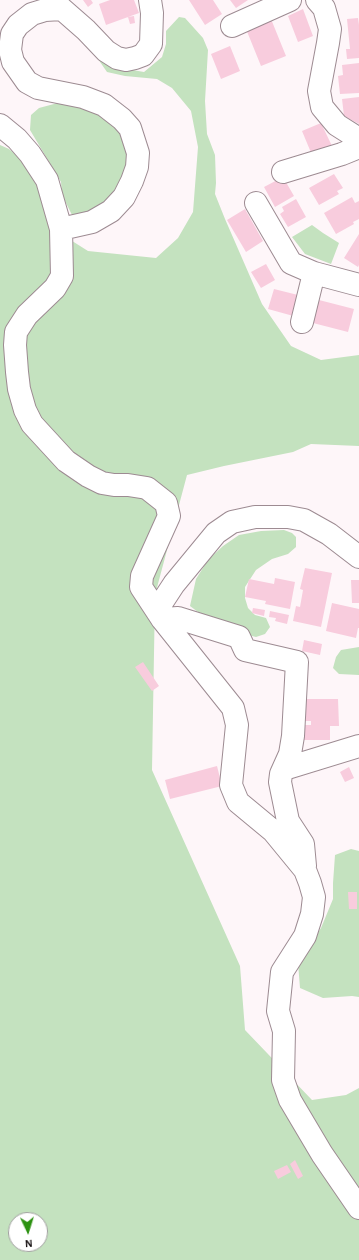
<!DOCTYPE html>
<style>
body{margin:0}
#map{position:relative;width:359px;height:1260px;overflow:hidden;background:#fef6f9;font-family:"Alegreya Sans",sans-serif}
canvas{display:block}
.north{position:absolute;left:8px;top:1212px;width:40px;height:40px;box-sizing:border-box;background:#fff;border:1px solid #a09e9f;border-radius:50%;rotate:176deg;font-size:11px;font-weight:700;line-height:16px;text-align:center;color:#120c0e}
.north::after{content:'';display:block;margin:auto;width:14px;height:18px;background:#2c9111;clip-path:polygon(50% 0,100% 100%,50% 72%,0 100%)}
</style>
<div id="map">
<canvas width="359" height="1260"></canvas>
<div class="north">N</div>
</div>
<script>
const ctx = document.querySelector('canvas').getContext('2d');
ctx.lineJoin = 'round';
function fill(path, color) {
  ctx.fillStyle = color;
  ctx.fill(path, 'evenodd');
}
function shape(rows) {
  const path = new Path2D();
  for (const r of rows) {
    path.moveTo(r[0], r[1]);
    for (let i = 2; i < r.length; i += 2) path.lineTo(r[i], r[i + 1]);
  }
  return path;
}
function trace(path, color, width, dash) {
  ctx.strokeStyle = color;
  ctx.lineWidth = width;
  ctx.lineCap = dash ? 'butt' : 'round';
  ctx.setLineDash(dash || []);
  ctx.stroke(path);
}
const green = shape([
 [179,17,185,18,203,38,208,50,205,101,207,134,215,155,216,183,215,194,225,219,262,304,291,346,321,360,359,355,359,446,311,444,293,452,224,466,187,475,155,595,152,770,240,966,245,1030,312,1100,346,1095,359,1088,359,1260,0,1260,0,145,9,149,29,166,69,239,88,251,156,258,178,238,193,212,198,147,191,111,172,88,157,79,125,76,107,72,98,59,102,58,121,68,144,72,162,57,166,44,166,31],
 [16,1220,40,1220,40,1244,16,1244],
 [69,100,104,113,128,141,130,173,118,196,92,213,72,215,62,195,61,182,30,130,31,115,39,108],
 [312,225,323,233,339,243,331,264,305,254,292,237],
 [284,530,292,533,296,537,296,547,288,554,272,559,256,570,245,587,245,598,248,608,255,615,266,618,270,627,265,634,256,637,244,634,206,618,190,606,196,579,208,560,223,546,239,535,261,531],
 [359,647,359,675,339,674,333,668,336,657,341,650],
 [351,849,359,851,359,997,352,996,323,998,300,988,298,963,321,928,333,899,333,883,335,855]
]);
const building = shape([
 [83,0,91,0,93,3,88,7],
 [110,0,134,0,139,13,106,25,99,4],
 [189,0,213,0,222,14,205,25],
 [230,0,248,0,236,8],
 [303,9,313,36,298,42,288,16],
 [134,16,135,23,130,24,128,17],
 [358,18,359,25,359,58,347,59,346,49,350,49,347,19],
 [271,19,286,56,261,66,246,29],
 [230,46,240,71,221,79,211,54],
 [359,63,359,93,340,94,338,76,343,75,342,65],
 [359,97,359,124,344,116,342,99],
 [321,123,332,146,312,155,302,131],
 [334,174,343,188,337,191,339,194,319,205,309,188],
 [283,177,294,196,275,207,264,187],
 [352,197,355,203,359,201,359,219,353,222,354,224,336,234,324,213],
 [296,199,306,217,288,227,280,214,284,211,282,207],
 [245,209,263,241,246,252,227,220],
 [359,234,359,265,358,267,344,258],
 [266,264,275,280,261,288,251,272],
 [274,289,302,296,297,317,268,309],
 [319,300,354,309,348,332,313,323],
 [305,568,332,573,321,627,293,621,296,606,300,607,303,590,300,589],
 [275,578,295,582,290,609,265,604,266,601,245,597,249,579,274,584],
 [351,580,359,580,359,603,352,603],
 [332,603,359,609,359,628,358,628,356,638,326,631],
 [253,608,265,610,264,616,252,613],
 [270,611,289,615,287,624,275,621,276,618,269,617],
 [304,640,322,644,320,655,302,651],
 [143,662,159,686,152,691,135,667],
 [303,699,338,699,339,726,330,726,330,740,302,740,302,725,311,725,311,721,303,721],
 [217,766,222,786,170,799,165,780],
 [349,767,354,778,345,782,340,772],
 [348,892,357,892,357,909,349,909],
 [295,1160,303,1176,298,1179,290,1164],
 [287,1165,291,1172,278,1179,274,1171]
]);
const minor = shape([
 [317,0,324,8,330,29,328,43,319,91,322,107,337,125,359,139],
 [232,26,290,0],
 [0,125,17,139,30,154,47,180,61,229,62,276,55,288,27,315,16,332,15,345,17,372,19,389,25,410,32,424,66,461,88,476,102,483,114,485,128,485,147,488,166,503,169,516,142,576,141,587,162,619,233,708,237,725,231,785,238,802,273,831,305,870,310,883,314,897,312,914,305,936,282,972,278,1011,284,1031,283,1080,290,1100,322,1154,359,1208],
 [283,172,342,154,359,147],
 [256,203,291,263,314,273,359,285],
 [61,229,92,222,111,211,124,197,132,181,137,167,138,153,130,128,122,119,104,105,83,97,38,88,27,82,13,62,10,50,12,34,18,25,32,14,45,10,62,9,86,30,106,51,117,58,126,60,135,58,143,55,151,44,152,13,150,0],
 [302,322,314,273],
 [157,610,174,584,216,533,232,522,255,517,288,517,304,520,329,534,359,557],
 [162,619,178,618,239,637,245,650,297,662,293,736,290,754,281,774,280,782,288,821,303,844,305,866],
 [284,769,359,746]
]);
fill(green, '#c4e2bf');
fill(building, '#f8ccdd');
trace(minor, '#9d8b92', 24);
trace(minor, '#fff', 22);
</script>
